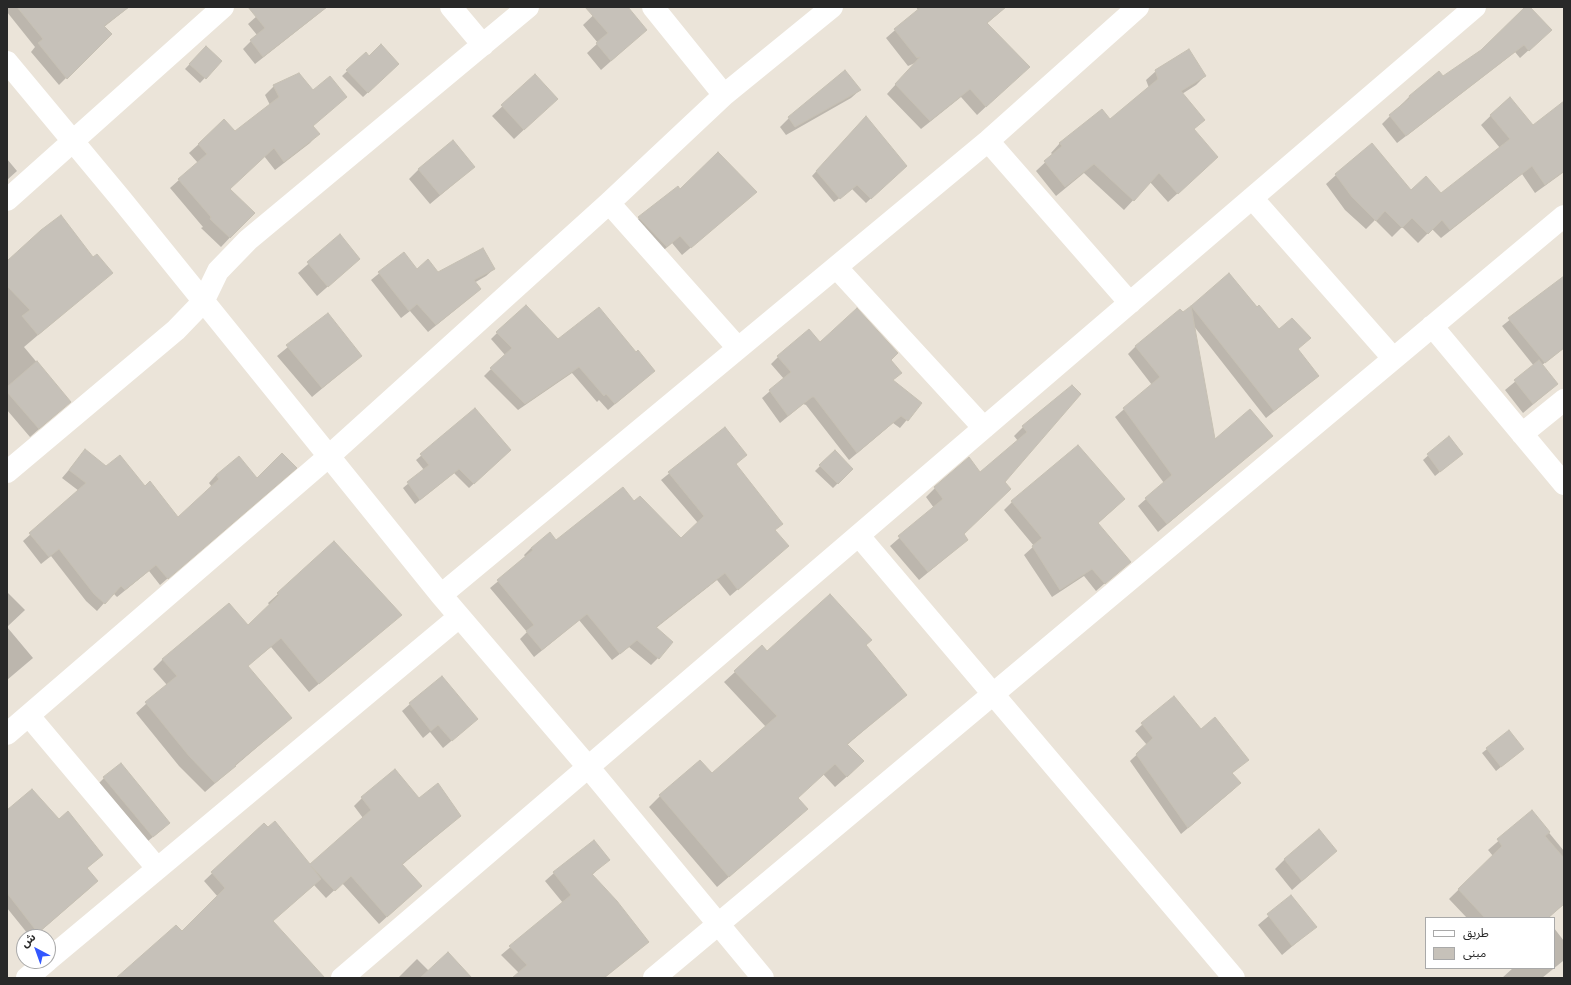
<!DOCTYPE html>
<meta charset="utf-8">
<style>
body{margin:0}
#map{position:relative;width:1571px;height:985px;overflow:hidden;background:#ebe4d9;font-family:Figtree,"Noto Sans Arabic",sans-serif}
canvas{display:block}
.frame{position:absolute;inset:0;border:8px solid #282828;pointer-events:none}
.legend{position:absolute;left:1425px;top:917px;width:130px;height:52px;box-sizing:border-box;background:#fff;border:1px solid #a9a9a9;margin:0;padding:5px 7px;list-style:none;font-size:12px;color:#282828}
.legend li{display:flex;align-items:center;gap:8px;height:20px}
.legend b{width:20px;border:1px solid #a9a9a9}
.north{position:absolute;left:16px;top:929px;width:40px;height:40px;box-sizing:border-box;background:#fff;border:1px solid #a9a9a9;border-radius:50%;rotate:319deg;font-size:11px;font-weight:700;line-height:16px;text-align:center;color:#282828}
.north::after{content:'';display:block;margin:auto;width:14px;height:18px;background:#3357fe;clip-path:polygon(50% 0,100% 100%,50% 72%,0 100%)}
</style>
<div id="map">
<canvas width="1571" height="985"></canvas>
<div class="frame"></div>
<ul class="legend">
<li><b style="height:5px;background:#fff"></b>طريق</li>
<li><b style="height:11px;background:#c6c1b9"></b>مبنى</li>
</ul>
<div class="north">ش</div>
</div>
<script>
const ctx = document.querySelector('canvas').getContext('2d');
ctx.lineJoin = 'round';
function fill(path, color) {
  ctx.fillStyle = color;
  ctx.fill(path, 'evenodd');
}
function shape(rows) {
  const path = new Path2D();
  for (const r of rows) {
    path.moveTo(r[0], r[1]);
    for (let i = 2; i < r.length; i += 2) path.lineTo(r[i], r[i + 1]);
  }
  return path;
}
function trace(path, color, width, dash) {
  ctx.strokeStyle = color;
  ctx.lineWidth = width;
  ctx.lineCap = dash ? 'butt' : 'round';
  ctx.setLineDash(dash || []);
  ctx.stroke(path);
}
const shadow = shape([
 [7,7,129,7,104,27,110,34,59,85,31,52,35,47,7,12],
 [267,7,327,7,255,64,243,49,257,35,248,24],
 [602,7,626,7,646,30,601,70,587,53,598,43,583,25],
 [916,7,1006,7,986,24,1020,75,977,115,961,97,921,129,887,94,915,63,908,66,886,38,918,10],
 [1527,7,1528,7,1542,38,1520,58,1515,52,1397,143,1382,124,1409,97,1439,73,1443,78,1482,50],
 [201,52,221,61,200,83,185,69],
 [366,53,369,57,393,69,363,97,342,76],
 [1156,71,1205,76,1196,85,1182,94,1204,120,1193,130,1208,166,1168,202,1150,182,1124,210,1084,173,1056,196,1036,171,1053,155,1051,153,1060,143,1110,121,1149,88,1146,80],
 [535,76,547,108,514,139,492,116],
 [274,86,346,97,312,126,318,134,310,143,275,170,264,156,228,190,253,213,221,247,201,228,203,227,170,188,198,163,189,153,224,121,235,133,270,105,265,95],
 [860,90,851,98,786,135,780,127,789,118],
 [1509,98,1533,126,1564,102,1564,172,1535,193,1522,174,1441,238,1432,229,1418,243,1402,227,1392,237,1375,220,1366,229,1345,210,1326,184,1336,175,1411,192,1441,194,1500,148,1481,125],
 [861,122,905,166,866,203,852,189,834,202,812,176],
 [7,159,17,171,7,180],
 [474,167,430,204,409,179,419,169],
 [680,191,747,200,682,255,672,243,658,255,631,226,639,218],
 [340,236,359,259,317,296,298,273],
 [404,253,417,270,438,274,494,269,486,276,474,283,480,289,472,296,428,332,410,311,401,318,371,280],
 [93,259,111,273,24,347,70,402,30,437,7,410,7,263],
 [1229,275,1318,376,1266,418,1193,325,1214,441,1272,436,1158,532,1138,506,1164,483,1115,417,1152,385,1128,354,1136,346,1183,314],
 [1564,277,1564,348,1542,365,1557,384,1523,413,1505,390,1534,366,1502,326],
 [328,314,361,356,312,397,277,356],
 [497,333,558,340,635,354,654,371,608,410,599,400,597,402,572,373,518,410,484,376,505,355,491,339],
 [820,343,890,360,900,373,892,381,921,403,900,428,893,423,849,460,806,405,803,404,780,423,762,398,784,379,771,364,778,357],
 [1072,386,1003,482,963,535,967,540,919,580,890,546,934,508,926,497,935,488,980,473,1018,441,1014,436,1023,427],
 [475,410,505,455,469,488,454,473,415,504,403,488,424,470,416,460],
 [724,429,735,465,774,531,780,553,730,596,717,580,656,628,658,658,651,665,629,647,612,660,579,620,534,657,520,639,527,632,490,588,526,558,524,555,531,548,556,542,634,502,681,539,698,523,661,480],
 [1449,437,1457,458,1435,476,1423,460],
 [85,451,106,468,145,487,178,518,212,487,209,483,216,475,257,480,288,475,160,585,149,571,117,597,113,593,97,611,86,601,51,556,41,564,23,541,79,491,62,478],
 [835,451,852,469,833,488,815,471],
 [1012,502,1116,507,1097,524,1129,562,1096,591,1084,576,1052,597,1024,555,1034,546,1004,510],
 [7,592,25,610,7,627,33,658,7,680],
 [278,594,401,615,309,692,271,647,247,666,291,718,205,792,179,766,136,713,167,685,153,669,163,659,248,627,270,606,268,603],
 [766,653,905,695,847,745,852,772,835,787,823,774,797,798,795,820,717,887,649,807,660,796,711,775,766,727,724,682,735,672],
 [1174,697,1201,730,1247,760,1231,774,1233,790,1181,834,1130,761,1147,745,1135,731],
 [410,704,469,726,443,748,430,732,423,738,402,711],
 [1487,749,1523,749,1496,771,1482,753],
 [104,778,164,828,148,841,99,783],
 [362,798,419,800,452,823,402,865,421,886,379,924,342,883,326,898,314,885,272,921,279,978,117,978,182,932,218,897,204,881,264,824,310,866,363,818,354,806],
 [7,811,58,821,102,855,86,869,91,887,37,934,28,934,7,908],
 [1532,812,1564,851,1564,904,1548,918,1467,918,1449,899,1493,856,1488,850],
 [1336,851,1292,890,1275,869,1285,859],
 [608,860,592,875,648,942,604,978,513,978,519,973,501,955,563,903,545,881,554,873],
 [1291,897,1315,927,1282,955,1258,925],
 [1554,928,1564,941,1563,961,1542,978,1502,978,1513,968,1554,968],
 [417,959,429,971,439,978,398,978]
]);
const building = shape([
 [17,7,129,7,104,26,112,34,67,79,38,43,43,39,17,7],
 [248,7,327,7,263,57,250,40,265,28,248,7],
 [585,7,628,7,647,30,611,61,596,43,608,33,585,7],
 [921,7,1006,7,987,23,1030,67,986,107,970,89,930,121,895,84,920,57,917,58,894,29,921,7],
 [1525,7,1530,7,1552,30,1529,51,1524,45,1406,136,1389,115,1410,98,1409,96,1439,71,1443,76,1481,50,1525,7],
 [381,44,399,64,368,93,346,70,366,52,369,56,381,44],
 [206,46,222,61,206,79,189,64,206,46],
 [1189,49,1206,76,1181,91,1205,120,1194,129,1218,157,1178,194,1159,173,1134,201,1094,164,1065,187,1044,161,1062,146,1059,143,1102,109,1110,119,1158,79,1155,70,1189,49],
 [845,70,861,90,795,127,788,117,845,70],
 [299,73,313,90,330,76,347,97,313,126,320,134,284,162,274,148,230,189,255,213,230,238,210,219,211,217,178,179,207,154,198,144,224,119,235,131,279,97,273,85,299,73],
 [535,74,558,99,524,130,501,105,535,74],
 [1510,97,1533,125,1564,101,1564,171,1545,185,1532,166,1450,230,1442,220,1428,234,1412,218,1402,228,1385,211,1376,221,1352,197,1335,174,1372,143,1411,190,1426,176,1441,193,1510,139,1490,115,1510,97],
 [866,116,907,166,871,199,857,185,840,199,816,171,866,116],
 [453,140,475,167,440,195,418,169,453,140],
 [718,152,757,192,691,248,680,236,667,247,638,217,678,186,680,189,718,152],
 [61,215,93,257,97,254,113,273,38,335,22,316,30,310,7,286,7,261,41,230,61,215],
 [340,234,360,259,328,287,307,262,340,234],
 [483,248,495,269,474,280,481,289,436,325,417,304,409,311,378,272,404,252,417,269,428,259,438,272,483,248],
 [1229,273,1257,307,1259,305,1279,329,1292,318,1311,338,1298,349,1319,376,1274,411,1191,306,1229,273],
 [1564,276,1564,348,1545,363,1508,318,1564,276],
 [526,305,558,339,599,307,636,352,638,350,655,371,615,404,606,394,604,396,579,367,525,404,490,368,512,348,496,332,526,305],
 [1191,306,1215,439,1250,409,1273,436,1167,524,1145,498,1172,475,1123,408,1160,377,1135,346,1180,309,1183,312,1191,306],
 [857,308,898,353,891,360,902,373,893,380,922,403,908,421,901,416,857,453,814,397,812,397,788,416,769,390,791,372,777,356,809,329,820,342,857,308],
 [328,313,362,356,322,388,286,345,328,313],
 [1539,360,1558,384,1533,404,1514,380,1539,360],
 [37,361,71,402,39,429,7,392,7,387,37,361],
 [1072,385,1081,394,1005,482,1011,489,964,534,968,540,928,572,898,536,943,499,934,487,969,457,980,472,1027,432,1022,426,1072,385],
 [475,408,511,450,474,484,459,469,420,500,407,482,429,465,420,454,475,408],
 [725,427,747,455,736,464,783,524,775,530,789,546,738,590,725,573,656,627,673,642,659,659,637,640,620,654,587,614,542,650,526,631,534,625,497,580,533,550,531,548,550,532,556,540,623,487,634,501,640,496,681,538,704,516,668,472,725,427],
 [1449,436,1463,454,1440,472,1427,454,1449,436],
 [1078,445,1125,499,1098,523,1131,562,1105,584,1092,569,1060,590,1032,546,1042,538,1011,501,1078,445],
 [85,449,106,466,120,455,145,486,150,481,178,517,219,479,216,475,239,456,257,478,282,453,297,468,168,579,156,565,125,590,121,586,105,604,94,594,59,549,49,557,29,533,86,483,69,470,85,449],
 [835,450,853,469,838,484,819,465,835,450],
 [334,541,402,615,319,684,281,638,248,666,292,718,235,765,236,766,215,783,189,756,145,702,177,676,162,659,229,603,248,625,279,595,277,593,334,541],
 [830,594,872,640,866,645,907,695,847,744,864,761,847,777,835,764,798,798,808,809,729,877,659,795,700,760,712,773,777,716,734,671,762,645,767,651,830,594],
 [442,676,478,719,452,741,438,725,431,731,409,703,442,676],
 [1174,696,1201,729,1215,717,1249,760,1232,773,1241,783,1188,828,1136,754,1153,738,1141,723,1174,696],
 [1509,730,1524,749,1501,767,1486,748,1509,730],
 [121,763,170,823,153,837,103,777,121,763],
 [395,769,419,798,438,783,461,816,402,864,422,886,387,917,351,876,335,891,311,866,321,879,273,921,325,978,116,978,176,925,182,931,225,888,211,872,264,823,268,827,275,821,310,864,371,810,361,797,395,769],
 [32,789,59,819,68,811,103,855,87,868,98,881,38,933,7,893,7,810,32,789],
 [1532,810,1550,832,1545,836,1564,858,1564,904,1548,918,1485,918,1458,889,1502,846,1497,839,1532,810],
 [1319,829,1337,851,1302,881,1284,859,1319,829],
 [594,840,610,860,592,874,617,901,649,942,604,978,512,978,527,965,509,946,571,895,553,872,594,840],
 [1291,895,1317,927,1292,946,1267,914,1291,895],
 [448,952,472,978,420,978,448,952]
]);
const minor = shape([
 [451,7,483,45],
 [653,7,724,95],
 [7,62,121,199,441,595,589,768,763,978],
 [988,141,1130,303],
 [1252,198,1393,358],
 [7,200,223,7],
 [609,203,738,348],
 [836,267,984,428],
 [1432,326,1564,484],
 [1522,434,1564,400],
 [7,472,176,330,203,302,218,271,248,240,528,7],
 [859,536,1234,978],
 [441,595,988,141,1138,7],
 [29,716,157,868],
 [7,734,328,457,609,203,724,95,832,7],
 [48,960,459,617],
 [27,978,47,961],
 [342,978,1475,7],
 [654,978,1564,216]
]);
fill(shadow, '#0003');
fill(building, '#c6c1b9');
trace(building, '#c6c0b3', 1);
trace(minor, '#fff', 22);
</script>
